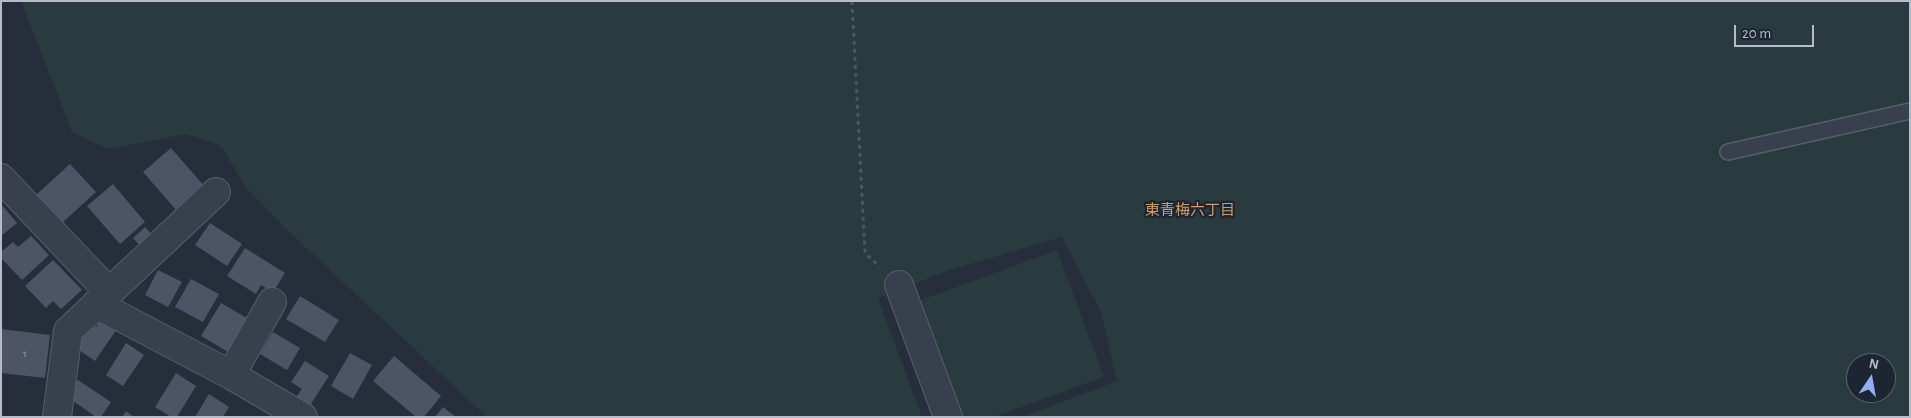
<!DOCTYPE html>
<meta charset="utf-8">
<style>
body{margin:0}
#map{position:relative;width:1911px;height:418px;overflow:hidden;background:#262e3c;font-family:"Alegreya Sans",sans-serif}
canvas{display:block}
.frame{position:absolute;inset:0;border:2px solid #b5bbc8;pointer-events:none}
.north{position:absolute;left:1846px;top:353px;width:50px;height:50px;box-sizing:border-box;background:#1e2532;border:1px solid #5a616e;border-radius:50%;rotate:12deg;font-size:14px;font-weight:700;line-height:20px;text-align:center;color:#b5bbc8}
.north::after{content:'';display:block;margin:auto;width:18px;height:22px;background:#91aff1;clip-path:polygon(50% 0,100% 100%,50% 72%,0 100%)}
.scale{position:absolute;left:1734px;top:25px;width:80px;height:22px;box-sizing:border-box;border:2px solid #b5bbc8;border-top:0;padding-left:6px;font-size:15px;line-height:18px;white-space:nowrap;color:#b5bbc8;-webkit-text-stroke:4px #1e2532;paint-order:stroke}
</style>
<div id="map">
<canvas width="1911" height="418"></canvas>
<div class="frame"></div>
<div class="north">N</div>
<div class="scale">20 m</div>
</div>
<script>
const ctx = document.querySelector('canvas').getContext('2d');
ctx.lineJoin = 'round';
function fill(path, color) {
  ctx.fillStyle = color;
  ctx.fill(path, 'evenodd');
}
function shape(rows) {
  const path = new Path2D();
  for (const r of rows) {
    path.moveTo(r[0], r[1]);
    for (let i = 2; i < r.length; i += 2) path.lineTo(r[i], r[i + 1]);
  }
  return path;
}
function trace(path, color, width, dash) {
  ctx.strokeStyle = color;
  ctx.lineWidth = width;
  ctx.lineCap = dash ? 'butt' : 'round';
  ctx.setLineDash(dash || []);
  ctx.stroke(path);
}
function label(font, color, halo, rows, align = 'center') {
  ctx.font = font + ' "Alegreya Sans","Noto Sans JP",sans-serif';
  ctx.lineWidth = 4.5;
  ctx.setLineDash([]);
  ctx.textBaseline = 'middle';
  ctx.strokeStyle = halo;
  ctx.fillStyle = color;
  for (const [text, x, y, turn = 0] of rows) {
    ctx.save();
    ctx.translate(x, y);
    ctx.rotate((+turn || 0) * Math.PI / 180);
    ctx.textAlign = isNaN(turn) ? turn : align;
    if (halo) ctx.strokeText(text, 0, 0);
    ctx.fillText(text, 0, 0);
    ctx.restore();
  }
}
const green = shape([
 [21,1,1910,1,1910,417,1023,417,1117,381,1101,312,1062,237,947,271,878,298,922,417,487,417,286,229,247,189,221,146,186,134,108,149,72,132],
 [1856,363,1886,363,1886,393,1856,393],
 [1057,250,1104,377,994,417,959,417,916,302]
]);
const building = shape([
 [171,148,205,187,177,211,143,172],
 [70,164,96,192,62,223,36,195],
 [113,184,145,222,120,244,87,206],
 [1,204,17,223,1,236],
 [210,223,242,244,227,266,195,245],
 [145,227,155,238,143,249,133,238],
 [31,236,49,255,22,280,1,258,1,252,13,242,18,247],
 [245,248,285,273,273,292,261,285,256,294,227,276],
 [53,260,82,290,61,309,53,301,46,308,25,286],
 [158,270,182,282,168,307,145,295],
 [191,279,219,294,203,322,175,307],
 [300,296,339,320,325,342,286,319],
 [221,303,247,318,228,352,201,336],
 [101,319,117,329,95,361,72,345,88,322,96,327],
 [1,329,50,335,45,378,1,373],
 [273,332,300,348,287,370,260,354],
 [126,343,144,355,123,386,106,375],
 [350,353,372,365,353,399,331,386],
 [394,356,441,396,424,417,416,417,373,381],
 [305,361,329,376,309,407,295,399,302,389,291,382],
 [176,373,196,386,177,417,171,417,155,407],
 [78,380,111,402,101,417,96,417,66,396],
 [209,394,229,407,223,417,195,417],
 [443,407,456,417,435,417],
 [126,411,134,417,122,417]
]);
const path = shape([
 [852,1,865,253,880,267]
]);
const lane = shape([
 [1728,152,1910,111]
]);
const street = shape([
 [1,178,109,292],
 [899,285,948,417],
 [96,304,231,375,303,417],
 [231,375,272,302],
 [57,417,68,331,216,192]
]);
const numberNames = [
 ["1",25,354]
];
const neighbourhoodNames = [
 ["東青梅六丁目",1190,210]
];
fill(green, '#293b3e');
fill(building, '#4c5465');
trace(lane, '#575e6b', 18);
trace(street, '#575e6b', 30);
trace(path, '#48585c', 3, [4, 4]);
trace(lane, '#39404d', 15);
trace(street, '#39404d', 28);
label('11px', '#9ba1af', null, numberNames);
label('15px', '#ce9d6a', '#1e2532', neighbourhoodNames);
</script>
